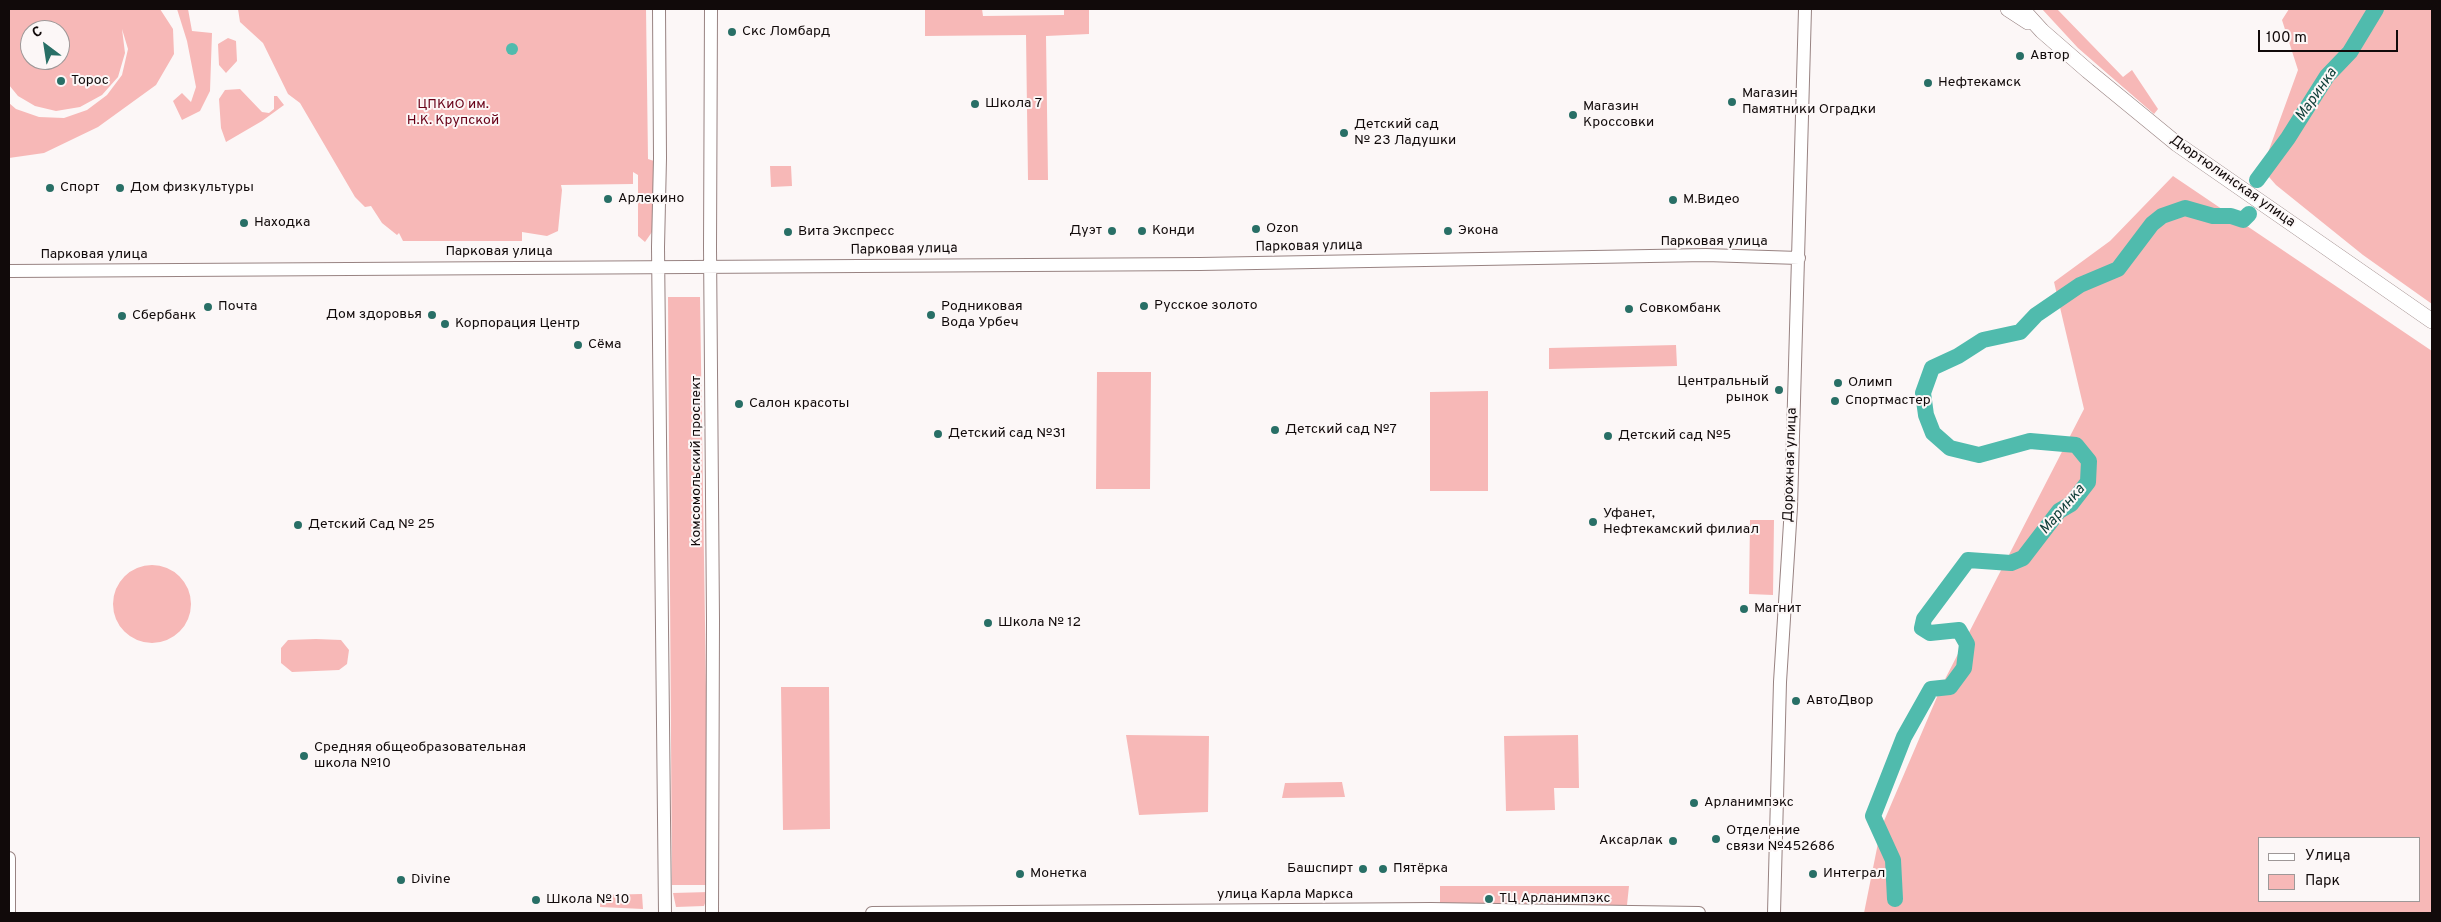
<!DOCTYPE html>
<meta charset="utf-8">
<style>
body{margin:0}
#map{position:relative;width:2441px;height:922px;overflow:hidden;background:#fcf7f7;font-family:Overpass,sans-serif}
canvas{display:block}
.frame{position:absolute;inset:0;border:10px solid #110a0a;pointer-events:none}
.legend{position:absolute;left:2258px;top:837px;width:162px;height:65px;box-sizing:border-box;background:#fcf7f7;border:1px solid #9e9898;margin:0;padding:6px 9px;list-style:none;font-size:15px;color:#110a0a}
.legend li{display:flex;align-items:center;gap:10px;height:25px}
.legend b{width:25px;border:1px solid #9e9898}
.north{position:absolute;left:20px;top:20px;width:50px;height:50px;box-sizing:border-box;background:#fcf7f7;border:1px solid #9e9898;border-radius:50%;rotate:329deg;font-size:14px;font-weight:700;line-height:20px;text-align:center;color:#110a0a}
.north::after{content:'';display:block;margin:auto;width:18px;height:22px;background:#286f66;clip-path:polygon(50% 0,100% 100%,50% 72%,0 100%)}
.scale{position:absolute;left:2258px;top:30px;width:140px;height:22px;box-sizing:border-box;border:2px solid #110a0a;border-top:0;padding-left:6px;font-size:15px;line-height:18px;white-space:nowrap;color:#110a0a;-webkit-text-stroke:4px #fcf7f7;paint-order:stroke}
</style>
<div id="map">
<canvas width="2441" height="922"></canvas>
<div class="frame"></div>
<ul class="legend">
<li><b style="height:6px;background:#fff"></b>Улица</li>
<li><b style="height:14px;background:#f7b8b7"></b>Парк</li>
</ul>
<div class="north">С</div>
<div class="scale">100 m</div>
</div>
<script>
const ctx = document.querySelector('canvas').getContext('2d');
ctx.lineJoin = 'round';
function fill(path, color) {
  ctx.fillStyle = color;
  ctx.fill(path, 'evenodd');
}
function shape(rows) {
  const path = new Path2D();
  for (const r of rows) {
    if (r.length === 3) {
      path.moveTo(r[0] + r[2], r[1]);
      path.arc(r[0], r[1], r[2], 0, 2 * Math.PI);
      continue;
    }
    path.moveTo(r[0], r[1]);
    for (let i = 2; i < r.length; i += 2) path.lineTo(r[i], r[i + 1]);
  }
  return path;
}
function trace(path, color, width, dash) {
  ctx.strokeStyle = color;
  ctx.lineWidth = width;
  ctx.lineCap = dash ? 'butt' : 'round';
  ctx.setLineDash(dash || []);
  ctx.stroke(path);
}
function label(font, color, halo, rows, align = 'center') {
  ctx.font = font + ' Overpass,sans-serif';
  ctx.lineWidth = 4;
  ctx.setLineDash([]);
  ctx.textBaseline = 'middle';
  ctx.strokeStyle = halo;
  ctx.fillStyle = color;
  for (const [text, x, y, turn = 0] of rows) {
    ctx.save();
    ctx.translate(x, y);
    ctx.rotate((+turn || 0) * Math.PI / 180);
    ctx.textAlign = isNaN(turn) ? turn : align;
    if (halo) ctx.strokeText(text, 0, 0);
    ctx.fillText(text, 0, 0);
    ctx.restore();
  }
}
const green = shape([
 [9,9,160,9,173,29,174,54,156,85,98,127,44,153,9,158,9,103,16,109,39,117,64,118,87,110,107,95,122,75,128,49,122,29,125,53,118,77,102,95,80,107,56,111,35,106,18,96,9,85],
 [30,30,60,30,60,60,30,60],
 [177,9,188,9,192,31,212,33,210,91,200,111,182,120,173,101,182,93,191,102,196,87,187,41],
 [238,9,646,9,648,159,654,161,652,232,645,242,638,236,638,175,633,172,633,184,561,185,562,190,558,231,547,236,522,232,522,241,403,241,399,233,397,235,382,223,371,206,365,207,355,197,300,103,288,94,263,43,240,22],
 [925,9,982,9,983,16,1064,15,1064,9,1089,9,1089,34,1046,36,1048,180,1028,180,1026,35,925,36],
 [2042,9,2057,9,2123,77,2132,70,2158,109,2154,114,2078,48],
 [2289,9,2432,9,2432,304,2363,255,2276,185,2262,169,2298,70,2282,20],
 [228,38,236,41,237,61,226,73,219,65,218,44],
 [240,89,262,112,269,113,274,109,274,96,277,96,284,105,262,121,226,142,221,128,219,99,225,90],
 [770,166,791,166,792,186,771,187],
 [2173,176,2432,351,2432,913,1864,913,1881,828,1943,683,2084,409,2054,282,2110,241],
 [2260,838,2420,838,2420,901,2260,901],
 [668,297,700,297,709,885,672,885],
 [1676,345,1677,366,1549,369,1549,348],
 [1097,372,1151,372,1150,489,1096,489],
 [1488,391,1488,491,1430,491,1430,392],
 [1750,520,1774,520,1773,595,1749,594],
 [152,604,39],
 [316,639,341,640,349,650,347,664,339,670,292,672,281,663,281,648,288,640],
 [781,687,829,687,830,829,783,830],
 [1126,735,1209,736,1208,812,1139,815],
 [1578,735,1579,788,1554,788,1555,810,1506,811,1504,736],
 [1342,782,1345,797,1282,798,1285,783],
 [1440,886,1629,886,1627,905,1440,905],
 [709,892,704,906,676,907,673,893],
 [642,894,643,909,600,907,601,895]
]);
const water = shape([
 [512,49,6]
]);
const river = shape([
 [2257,180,2288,138,2327,76,2350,52,2376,9],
 [1895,899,1893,860,1873,816,1904,737,1931,689,1950,687,1964,668,1967,644,1959,630,1930,633,1922,628,1924,619,1968,560,2011,563,2023,558,2059,511,2071,504,2088,482,2089,461,2076,445,2030,441,1979,455,1950,448,1933,433,1926,415,1923,393,1932,368,1958,356,1983,340,2020,332,2036,315,2080,285,2118,269,2152,224,2162,216,2185,208,2213,216,2231,216,2243,220,2249,214]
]);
const secondary = shape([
 [659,9,660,158,658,247,665,913],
 [711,9,710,247,713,620,712,913],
 [9,271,1200,264,1706,255,1799,258],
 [9,858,9,913],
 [872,913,1431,909,1699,913],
 [1774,913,1780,682,1791,507,1805,9]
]);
const primary = shape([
 [2008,9,2028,22],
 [2022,9,2042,31,2088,71,2177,144,2432,321]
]);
const markers = [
 [732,32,5,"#286f66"],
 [2020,56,5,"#286f66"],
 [61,81,5,"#286f66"],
 [1928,83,5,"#286f66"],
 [1732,102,5,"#286f66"],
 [975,104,5,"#286f66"],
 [1573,115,5,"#286f66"],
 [1344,133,5,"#286f66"],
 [50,188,5,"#286f66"],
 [120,188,5,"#286f66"],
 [608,199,5,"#286f66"],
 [1673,200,5,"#286f66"],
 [244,223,5,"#286f66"],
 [1256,229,5,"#286f66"],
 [1112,231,5,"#286f66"],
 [1142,231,5,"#286f66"],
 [1448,231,5,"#286f66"],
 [788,232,5,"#286f66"],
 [1144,306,5,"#286f66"],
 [208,307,5,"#286f66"],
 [1629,309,5,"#286f66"],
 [432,315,5,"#286f66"],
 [931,315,5,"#286f66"],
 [122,316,5,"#286f66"],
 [445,324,5,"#286f66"],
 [578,345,5,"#286f66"],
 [1838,383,5,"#286f66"],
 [1779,390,5,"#286f66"],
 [1835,401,5,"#286f66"],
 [739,404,5,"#286f66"],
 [1275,430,5,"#286f66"],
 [938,434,5,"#286f66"],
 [1608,436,5,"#286f66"],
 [1593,522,5,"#286f66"],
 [298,525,5,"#286f66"],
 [1744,609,5,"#286f66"],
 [988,623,5,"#286f66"],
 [1796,701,5,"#286f66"],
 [304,756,5,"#286f66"],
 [1694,803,5,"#286f66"],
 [1716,839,5,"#286f66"],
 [1673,841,5,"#286f66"],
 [1363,869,5,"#286f66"],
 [1383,869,5,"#286f66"],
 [1020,874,5,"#286f66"],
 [1813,874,5,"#286f66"],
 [401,880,5,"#286f66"],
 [1489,899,5,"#286f66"],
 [536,900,5,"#286f66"]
];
const poiNames = [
 ["Скс Ломбард",742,32],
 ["Автор",2030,56],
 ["Торос",71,81],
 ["Нефтекамск",1938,83],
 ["Магазин",1742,94],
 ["Памятники Оградки",1742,110],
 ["Школа 7",985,104],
 ["Магазин",1583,107],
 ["Кроссовки",1583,123],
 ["Детский сад",1354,125],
 ["№ 23 Ладушки",1354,141],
 ["Спорт",60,188],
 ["Дом физкультуры",130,188],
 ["Арлекино",618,199],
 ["М.Видео",1683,200],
 ["Находка",254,223],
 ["Ozon",1266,229],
 ["Дуэт",1102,231,"right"],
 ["Конди",1152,231],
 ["Экона",1458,231],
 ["Вита Экспресс",798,232],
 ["Русское золото",1154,306],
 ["Почта",218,307],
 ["Родниковая",941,307],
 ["Вода Урбеч",941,323],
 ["Совкомбанк",1639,309],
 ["Дом здоровья",422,315,"right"],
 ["Сбербанк",132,316],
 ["Корпорация Центр",455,324],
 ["Сёма",588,345],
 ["Центральный",1769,382,"right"],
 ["рынок",1769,398,"right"],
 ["Олимп",1848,383],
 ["Спортмастер",1845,401],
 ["Салон красоты",749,404],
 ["Детский сад №7",1285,430],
 ["Детский сад №31",948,434],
 ["Детский сад №5",1618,436],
 ["Уфанет,",1603,514],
 ["Нефтекамский филиал",1603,530],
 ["Детский Сад № 25",308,525],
 ["Магнит",1754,609],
 ["Школа № 12",998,623],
 ["АвтоДвор",1806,701],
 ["Средняя общеобразовательная",314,748],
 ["школа №10",314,764],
 ["Арланимпэкс",1704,803],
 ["Отделение",1726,831],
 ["связи №452686",1726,847],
 ["Аксарлак",1663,841,"right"],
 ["Башспирт",1353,869,"right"],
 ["Пятёрка",1393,869],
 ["Монетка",1030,874],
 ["Интеграл",1823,874],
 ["Divine",411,880],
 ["ТЦ Арланимпэкс",1499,899],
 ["Школа № 10",546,900]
];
const parkNames = [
 ["ЦПКиО им.",453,105],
 ["Н.К. Крупской",453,121]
];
const streetNames = [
 ["Дюртюлинская улица",2232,182,35],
 ["Парковая улица",1714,242],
 ["Парковая улица",1309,247,-1],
 ["Парковая улица",904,250,-1],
 ["Парковая улица",499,252],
 ["Парковая улица",94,255],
 ["Комсомольский проспект",697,461,-90],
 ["Дорожная улица",1791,465,-88],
 ["улица Карла Маркса",1285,895]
];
const waterNames = [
 ["Маринка",2317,95,-55],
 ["Маринка",2063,510,-49]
];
fill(green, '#f7b8b7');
fill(water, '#50bbad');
trace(river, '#50bbad', 16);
trace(secondary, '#988382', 14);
trace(primary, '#988382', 16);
trace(secondary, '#fff', 12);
trace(primary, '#fff', 15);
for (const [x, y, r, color] of markers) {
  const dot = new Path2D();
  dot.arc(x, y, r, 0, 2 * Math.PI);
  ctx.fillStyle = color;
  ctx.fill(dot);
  trace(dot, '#fcf7f7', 2);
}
label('14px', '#110a0a', '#fcf7f7', poiNames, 'left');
label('14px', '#680117', '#fcf7f7', parkNames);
label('14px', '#110a0a', '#fcf7f7', streetNames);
label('italic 15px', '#11413b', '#fcf7f7', waterNames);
</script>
